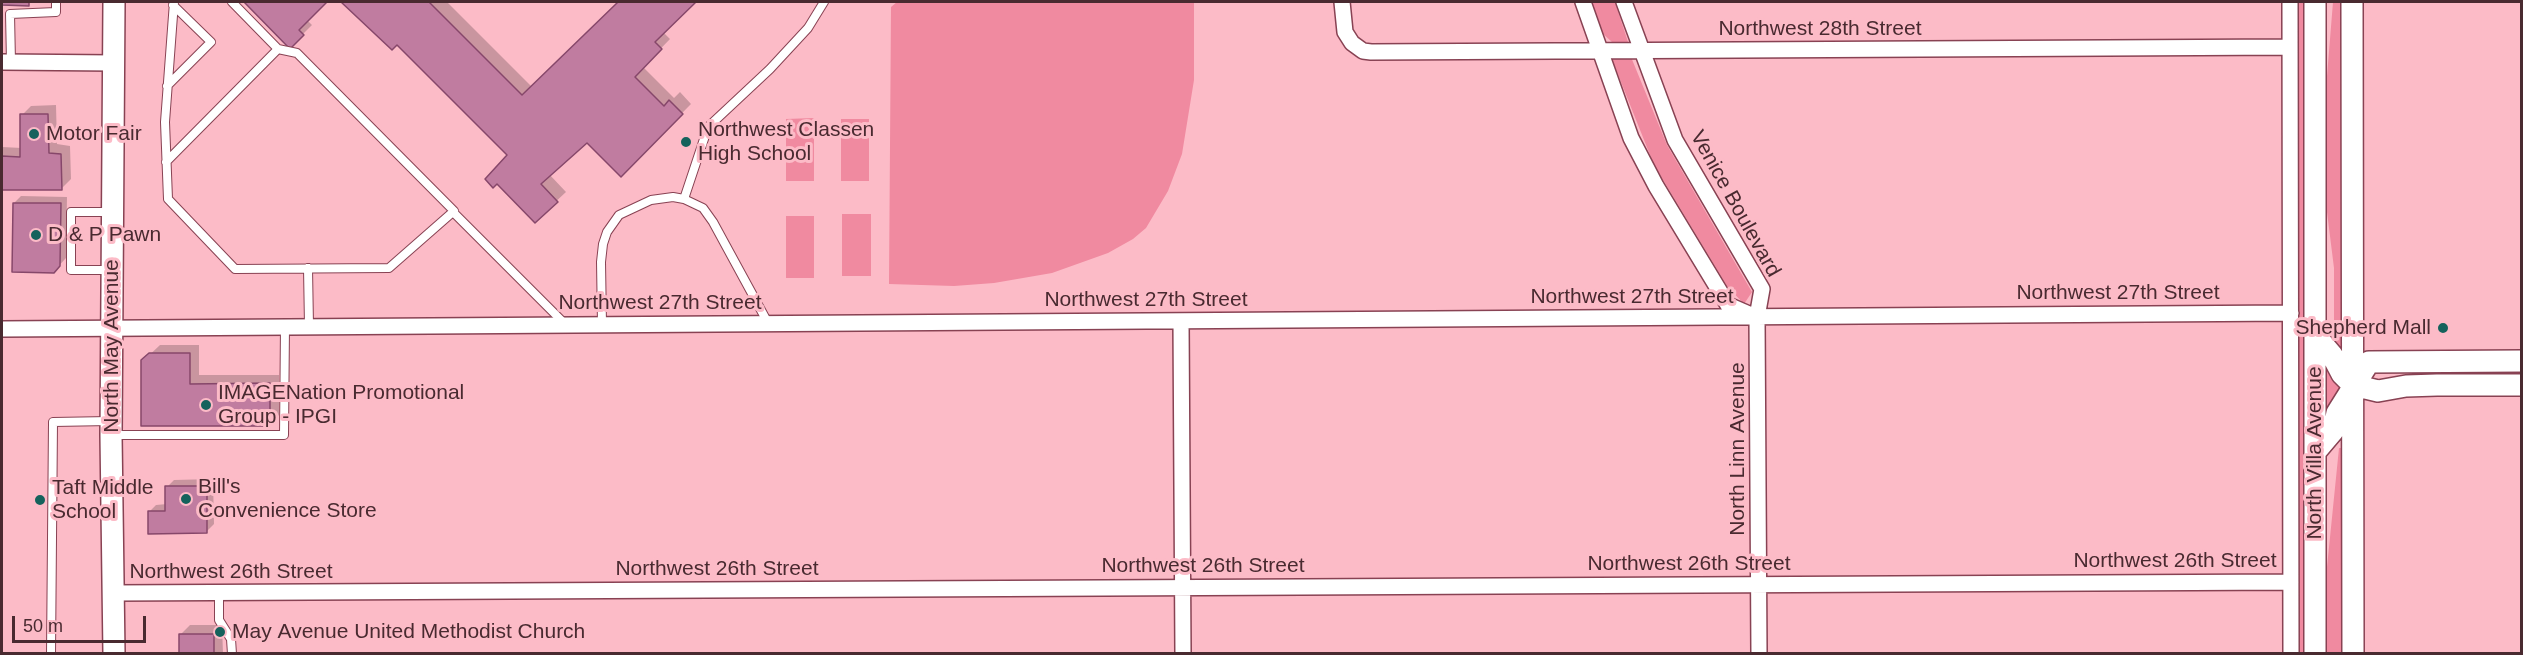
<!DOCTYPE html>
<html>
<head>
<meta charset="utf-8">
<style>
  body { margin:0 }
  #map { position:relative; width:2523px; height:655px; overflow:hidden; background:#fcbbc7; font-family:Helvetica,sans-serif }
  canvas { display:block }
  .frame { position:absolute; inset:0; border:3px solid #492a30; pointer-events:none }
  .scale { position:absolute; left:12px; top:616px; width:134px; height:27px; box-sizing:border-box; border:3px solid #492a30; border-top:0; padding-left:8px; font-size:18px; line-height:21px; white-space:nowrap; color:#492a30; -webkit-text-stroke:4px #fcbbc7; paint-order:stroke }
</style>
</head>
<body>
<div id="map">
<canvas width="2523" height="655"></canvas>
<div class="frame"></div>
<div class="scale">50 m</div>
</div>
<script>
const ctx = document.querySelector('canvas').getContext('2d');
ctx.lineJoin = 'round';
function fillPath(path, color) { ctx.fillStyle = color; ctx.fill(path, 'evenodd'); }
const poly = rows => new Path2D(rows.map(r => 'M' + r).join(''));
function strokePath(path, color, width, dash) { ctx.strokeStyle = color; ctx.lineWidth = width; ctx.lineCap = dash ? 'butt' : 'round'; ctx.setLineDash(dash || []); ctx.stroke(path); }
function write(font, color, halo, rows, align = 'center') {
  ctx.font = font + ' Helvetica,sans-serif'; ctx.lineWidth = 6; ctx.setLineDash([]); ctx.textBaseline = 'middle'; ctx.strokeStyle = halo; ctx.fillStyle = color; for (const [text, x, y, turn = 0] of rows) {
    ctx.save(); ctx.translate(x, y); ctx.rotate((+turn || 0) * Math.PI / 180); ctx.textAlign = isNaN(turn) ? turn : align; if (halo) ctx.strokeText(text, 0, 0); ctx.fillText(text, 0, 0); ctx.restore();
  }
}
fillPath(poly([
  [897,2,1194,2,1194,80,1182,154,1168,191,1146,228,1133,239,1108,253,1052,273,994,283,954,286,889,284,891,7],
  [1591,2,1615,2,1628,42,1612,42,1602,33],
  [2298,2,2304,2,2304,654,2299,653],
  [2333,2,2342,2,2343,348,2338,349,2334,332,2334,268,2325,196,2325,101],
  [1611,57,1631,57,1667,145,1752,292,1744,304,1727,286,1654,165],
  [814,118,814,181,786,181,786,119],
  [841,119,869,119,869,181,841,181],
  [842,214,871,214,871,276,842,276],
  [786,216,814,216,814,278,786,278],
  [2324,369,2327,369,2342,389,2328,412,2324,411],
  [2339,448,2342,448,2343,653,2327,654,2326,577]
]), '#f08aa0');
fillPath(poly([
  [246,2,325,2,307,20,312,25,290,47],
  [343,2,447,2,532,87,620,2,694,2,663,32,670,39,643,67,674,98,680,92,691,104,621,175,587,141,549,174,566,192,535,221,510,155,397,43,392,48],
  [56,105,57,144,70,146,71,179,61,189,2,188,2,147,22,148,22,115,31,106],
  [21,196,67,197,66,258,54,271,14,203],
  [160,345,199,345,199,375,279,375,279,415,270,424,143,361],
  [213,479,214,524,207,531,149,512,156,505,167,504,167,487,174,480],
  [190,625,222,625,223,654,180,654,181,634]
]), '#0003');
const building = poly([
  [2,2,29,2,29,6,2,5,2,2],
  [244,2,327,2,299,30,304,35,290,49,244,2],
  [341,2,429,2,522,95,618,2,696,2,655,42,662,49,635,77,664,106,669,100,683,114,621,177,587,143,541,184,558,202,535,223,497,184,493,188,485,179,507,155,397,45,392,50,341,2],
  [20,114,48,114,49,153,61,154,62,190,2,190,2,156,20,157,20,114],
  [13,203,61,203,60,266,54,273,12,272,13,203],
  [149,353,190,353,190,384,270,383,270,426,141,426,141,360,149,353],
  [165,486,207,486,207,533,148,534,148,511,165,511,165,486],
  [179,634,214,634,214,654,179,654,179,634]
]);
fillPath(building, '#c07ca0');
strokePath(building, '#86476a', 1.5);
const service = poly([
  [174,2,165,122,168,199,235,269,389,268,454,211,297,53,278,49,232,2],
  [11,62,10,14,56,12,56,2],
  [167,86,211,42,173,5],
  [166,162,278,49],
  [684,199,708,127,770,69,808,28,824,2],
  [111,212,71,212,71,270,111,270],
  [453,212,564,323],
  [308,268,309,326],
  [602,324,601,262,603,244,607,232,619,215,651,200,673,197,684,199,703,208,713,222,768,323],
  [113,435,284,435,285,326],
  [219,593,219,620,231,639,232,654],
  [51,654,53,422,110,421]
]);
const minor = poly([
  [1342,2,1345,32,1352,43,1363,51,1371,52,2290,47],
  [1583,2,1631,138,1656,186,1728,305,1751,315],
  [1624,2,1675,140,1762,289,1757,317,1759,654],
  [2290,2,2291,654],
  [2,62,114,63],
  [1181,321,1183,654],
  [2,329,2291,313],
  [114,593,2291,582]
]);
const secondary = poly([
  [2315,2,2315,654],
  [2352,2,2353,654],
  [2315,335,2332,355,2342,374,2353,385,2378,391,2406,386,2437,385,2522,385],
  [2316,451,2333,431,2337,413,2369,362,2522,361],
  [114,654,111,435,114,2]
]);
strokePath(service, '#884253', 10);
strokePath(minor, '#884253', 18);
strokePath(secondary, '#884253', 24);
strokePath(service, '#fff', 8);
strokePath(minor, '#fff', 15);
strokePath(secondary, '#fff', 21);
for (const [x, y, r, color] of [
  [34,134,6,"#15625c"],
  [686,142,6,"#15625c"],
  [36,235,6,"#15625c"],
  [2443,328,6,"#15625c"],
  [206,405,6,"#15625c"],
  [186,499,6,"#15625c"],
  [40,500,6,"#15625c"],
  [220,632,6,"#15625c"]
]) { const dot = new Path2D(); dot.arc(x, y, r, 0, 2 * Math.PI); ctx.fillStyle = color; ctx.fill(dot); strokePath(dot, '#fcbbc7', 2); }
write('21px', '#492a30', '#fcbbc7', [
  ["Northwest 28th Street",1820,29],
  ["Venice Boulevard",1735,204,61],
  ["Northwest 27th Street",2118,293],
  ["Northwest 27th Street",1632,297],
  ["Northwest 27th Street",1146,300],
  ["Northwest 27th Street",660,303],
  ["North May Avenue",112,346,-90],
  ["North Linn Avenue",1738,449,-90],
  ["North Villa Avenue",2315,453,-90],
  ["Northwest 26th Street",2175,561],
  ["Northwest 26th Street",1689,564],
  ["Northwest 26th Street",1203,566],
  ["Northwest 26th Street",717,569],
  ["Northwest 26th Street",231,572]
]);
write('21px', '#492a30', '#fcbbc7', [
  ["Northwest Classen",698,130],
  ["High School",698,154],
  ["Motor Fair",46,134],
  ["D & P Pawn",48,235],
  ["Shepherd Mall",2431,328,"right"],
  ["IMAGENation Promotional",218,393],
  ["Group - IPGI",218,417],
  ["Bill's",198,487],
  ["Convenience Store",198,511],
  ["Taft Middle",52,488],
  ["School",52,512],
  ["May Avenue United Methodist Church",232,632]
], 'left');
</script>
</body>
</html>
